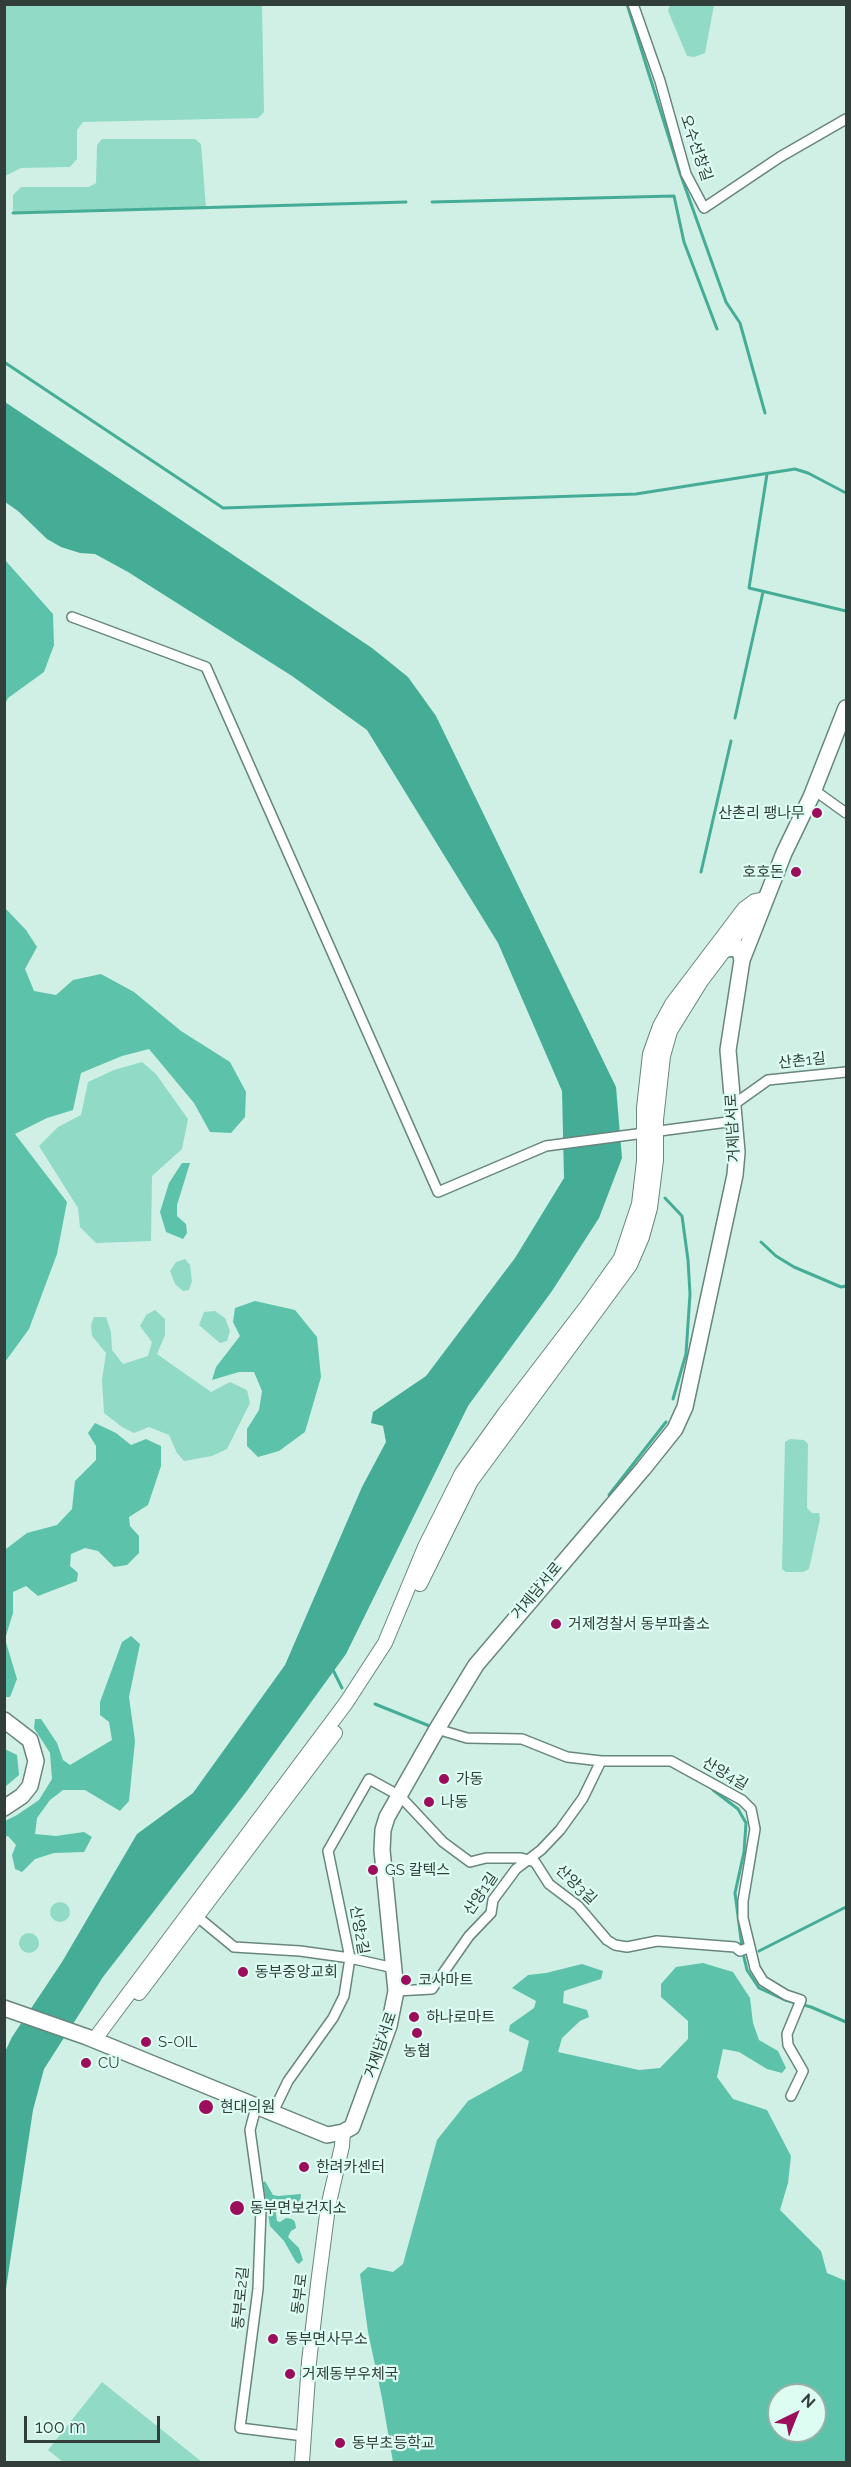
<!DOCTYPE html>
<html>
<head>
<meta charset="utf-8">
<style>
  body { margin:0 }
  #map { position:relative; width:851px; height:2467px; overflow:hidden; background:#d0f0e6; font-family:Raleway,sans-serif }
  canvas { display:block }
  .frame { position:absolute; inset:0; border:6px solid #313e3a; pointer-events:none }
  .north { position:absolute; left:767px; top:2383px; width:60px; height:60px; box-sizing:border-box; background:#ddfdf3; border:2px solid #98b1a9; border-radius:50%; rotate:43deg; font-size:16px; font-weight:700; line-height:24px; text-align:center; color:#313e3a }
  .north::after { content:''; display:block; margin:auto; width:21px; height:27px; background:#9c0e5c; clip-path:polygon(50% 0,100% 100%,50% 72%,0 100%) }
  .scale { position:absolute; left:24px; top:2416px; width:136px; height:27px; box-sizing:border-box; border:3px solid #313e3a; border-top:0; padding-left:8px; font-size:18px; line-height:21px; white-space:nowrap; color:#313e3a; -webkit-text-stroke:4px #ddfdf3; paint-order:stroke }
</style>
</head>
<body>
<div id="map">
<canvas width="851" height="2467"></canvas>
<div class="frame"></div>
<div class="north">N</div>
<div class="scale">100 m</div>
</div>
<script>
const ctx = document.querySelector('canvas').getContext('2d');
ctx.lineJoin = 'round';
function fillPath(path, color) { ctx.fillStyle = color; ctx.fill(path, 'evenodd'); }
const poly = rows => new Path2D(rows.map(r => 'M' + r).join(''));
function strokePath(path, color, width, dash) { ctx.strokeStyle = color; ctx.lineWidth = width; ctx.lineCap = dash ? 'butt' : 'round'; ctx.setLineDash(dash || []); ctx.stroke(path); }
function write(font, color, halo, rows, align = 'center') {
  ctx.font = font + ' Raleway,"Noto Sans KR",sans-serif'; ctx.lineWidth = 4.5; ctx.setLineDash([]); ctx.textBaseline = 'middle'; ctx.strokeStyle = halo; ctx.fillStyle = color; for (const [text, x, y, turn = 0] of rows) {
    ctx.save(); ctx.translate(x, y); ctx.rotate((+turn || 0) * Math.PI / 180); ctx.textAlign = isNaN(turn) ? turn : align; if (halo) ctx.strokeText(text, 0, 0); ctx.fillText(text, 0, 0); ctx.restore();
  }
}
fillPath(poly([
  [4,5,262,5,264,112,258,118,83,122,77,130,77,159,70,167,21,168,5,176],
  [670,5,714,5,705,53,694,57,687,56,668,11],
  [102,139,195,139,201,144,206,208,13,213,13,195,21,187,89,187,96,183,97,145],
  [142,1062,156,1074,188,1119,182,1149,152,1176,151,1241,96,1243,80,1227,78,1208,39,1146,58,1127,81,1115,88,1082,114,1070],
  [185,1259,190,1265,192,1281,189,1290,183,1291,175,1284,170,1271,176,1262],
  [155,1310,165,1319,165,1335,157,1354,211,1392,230,1382,247,1390,250,1403,227,1449,212,1456,184,1461,177,1453,169,1435,149,1427,134,1433,122,1427,104,1413,102,1380,106,1353,92,1336,91,1325,94,1317,106,1317,111,1332,112,1350,123,1364,148,1356,152,1342,140,1326,146,1315],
  [215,1311,225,1318,230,1331,227,1341,220,1343,199,1325,204,1312],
  [790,1439,804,1440,808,1444,807,1508,812,1513,819,1513,820,1519,809,1569,803,1572,786,1572,782,1569,785,1442],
  '50 1912a10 10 0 1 1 20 0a10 10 0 1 1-20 0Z',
  '19 1943a10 10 0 1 1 20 0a10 10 0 1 1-20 0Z',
  [102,2382,202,2462,63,2462,48,2450]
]), '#91dac6');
fillPath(poly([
  [5,560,53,614,54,645,44,672,8,698,5,704],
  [5,908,26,930,37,947,25,969,34,991,56,995,73,980,101,974,134,992,181,1031,230,1062,246,1092,245,1117,231,1133,210,1132,194,1103,149,1049,122,1056,81,1073,73,1110,47,1118,15,1134,67,1202,57,1254,29,1329,5,1362],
  [182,1163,190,1163,177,1205,177,1216,186,1224,187,1233,183,1239,166,1232,160,1212,169,1183],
  [255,1301,295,1310,317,1337,321,1377,305,1432,279,1451,258,1457,247,1446,247,1429,259,1410,262,1391,254,1372,239,1372,212,1380,216,1367,240,1336,233,1322,235,1308],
  [95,1423,116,1433,131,1445,146,1439,161,1446,161,1466,148,1505,129,1517,130,1526,139,1536,139,1553,127,1565,114,1567,98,1551,85,1548,71,1554,70,1566,78,1573,77,1581,38,1596,26,1586,13,1592,13,1613,5,1639,17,1679,10,1697,5,1697,6,1549,27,1533,57,1525,72,1509,75,1481,96,1460,96,1446,88,1433],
  [131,1636,140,1644,129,1697,135,1741,129,1801,120,1811,85,1790,63,1790,50,1800,37,1818,35,1834,56,1836,84,1832,92,1837,84,1852,54,1853,35,1859,22,1872,15,1869,12,1855,16,1845,8,1836,5,1837,5,1821,17,1815,39,1800,52,1779,50,1753,34,1728,35,1719,41,1719,57,1743,63,1760,70,1765,112,1740,109,1722,100,1715,100,1702,122,1642],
  [5,1749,17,1755,19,1775,5,1787],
  [703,1963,733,1972,750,1998,753,2023,759,2040,778,2051,786,2068,782,2073,767,2069,739,2052,723,2049,717,2077,733,2099,767,2110,791,2156,788,2183,780,2210,821,2251,827,2273,846,2281,846,2462,393,2462,382,2398,368,2332,360,2274,368,2267,393,2272,403,2264,437,2140,468,2101,522,2071,529,2041,509,2031,510,2025,534,2008,536,2001,512,1988,528,1975,546,1973,582,1964,603,1971,601,1979,564,1991,563,2003,587,2010,589,2017,580,2021,562,2038,558,2052,639,2070,660,2068,688,2039,688,2021,661,1997,661,1984,676,1967],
  [779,2395,815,2395,815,2431,779,2431],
  [265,2181,273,2195,278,2196,301,2194,300,2205,296,2207,282,2200,274,2201,277,2221,280,2222,286,2218,292,2219,295,2222,296,2228,291,2231,288,2237,299,2248,303,2260,299,2264,296,2262,284,2241,270,2226,263,2183]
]), '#5cc2a9');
fillPath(poly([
  [5,402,372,648,408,677,436,716,616,1087,622,1158,599,1218,552,1291,468,1406,346,1654,246,1792,103,1977,44,2069,33,2110,5,2295,4,2054,12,2037,62,1962,137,1834,193,1793,285,1665,362,1487,386,1442,383,1426,371,1423,373,1412,426,1376,515,1258,564,1178,562,1091,498,943,367,730,292,676,128,572,95,554,80,553,61,547,47,539,18,511,5,502]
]), '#45ad95');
strokePath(poly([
  [627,4,680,173,726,302,740,323,765,413],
  [432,202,674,196,684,242,717,329],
  [13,213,406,202],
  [4,362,223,508,636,494,795,469,808,473,846,493],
  [767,474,749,588,846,611],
  [735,718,763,592],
  [701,872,731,741],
  [665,1198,682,1216,688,1260,690,1294,686,1354,673,1399],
  [761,1242,776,1256,794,1267,841,1287,846,1286],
  [609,1495,666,1422],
  [332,1668,342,1688],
  [375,1704,432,1727],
  [713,1790,738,1809,746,1823,744,1852,735,1893,742,1947],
  [759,1951,846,1907],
  [743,1953,747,1970,759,1988,785,2000,811,2007,846,2022]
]), '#45ad95', 3);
const street = poly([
  [633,4,660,81,686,174,704,208,780,157,846,119],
  [72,617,206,667,438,1192,546,1146,735,1121],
  [814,790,846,813],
  [733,1105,768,1080,846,1072],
  [437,1729,467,1738,522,1739,567,1757,601,1761,671,1761,742,1800,751,1809,755,1829,743,1901,743,1918,755,1968,763,1981,786,1995,801,2000,787,2034,788,2045,803,2071,791,2096],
  [194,1914,234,1947,300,1951,350,1958,394,1968],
  [396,1991,432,1989,469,1936,491,1913,493,1900,516,1869,541,1850,560,1830,583,1798,601,1761],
  [256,2107,250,2130,261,2209,258,2289,240,2428,304,2436],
  [273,2112,288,2081,333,2018,344,1996,350,1958,328,1851,369,1779,400,1796,443,1842,470,1862,486,1858,521,1858,535,1862,549,1884,578,1906,607,1940,615,1945,627,1947,657,1941,735,1947,740,1951,750,1947]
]);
const secondary = poly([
  [420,1584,471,1481,630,1265,642,1237,650,1208,656,1160,656,1120,663,1056,670,1031,701,981,751,915,759,914],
  [139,1993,335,1733],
  [94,2040,346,1703,385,1643,425,1547,462,1473,505,1413,587,1306,621,1258,639,1204,644,1161,644,1108,650,1054,660,1026,672,1004,744,909,755,901,765,899],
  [302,2462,309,2362,318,2284,328,2207,342,2146,343,2132]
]);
const primary = poly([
  [726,949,739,948,742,960],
  [4,1720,30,1740,36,1761,30,1786,22,1796,4,1808],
  [4,2008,87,2037,327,2135,343,2132,352,2127,389,2026,396,1991,382,1850,383,1830,387,1817,437,1729,476,1665,643,1469,675,1429,685,1407,735,1175,737,1152,728,1050,742,960,784,853,811,797,846,708]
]);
strokePath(street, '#68867d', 12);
strokePath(secondary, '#68867d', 16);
strokePath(primary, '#68867d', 18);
strokePath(street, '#fff', 9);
strokePath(secondary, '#fff', 14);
strokePath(primary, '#fff', 15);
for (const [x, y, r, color] of [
  [817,813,6,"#9c0e5c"],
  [796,872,6,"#9c0e5c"],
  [556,1624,6,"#9c0e5c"],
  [444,1779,6,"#9c0e5c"],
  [429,1802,6,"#9c0e5c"],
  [373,1870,6,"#9c0e5c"],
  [243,1972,6,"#9c0e5c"],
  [406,1980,6,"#9c0e5c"],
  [414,2017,6,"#9c0e5c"],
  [417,2033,6,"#9c0e5c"],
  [146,2042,6,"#9c0e5c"],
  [86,2063,6,"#9c0e5c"],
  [206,2107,8,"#9c0e5c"],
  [304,2167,6,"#9c0e5c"],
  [237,2208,8,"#9c0e5c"],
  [273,2339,6,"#9c0e5c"],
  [290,2374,6,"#9c0e5c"],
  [340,2443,6,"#9c0e5c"]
]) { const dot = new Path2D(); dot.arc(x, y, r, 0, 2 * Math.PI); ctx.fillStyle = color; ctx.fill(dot); strokePath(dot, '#ddfdf3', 2); }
write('15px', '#313e3a', '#ddfdf3', [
  ["오수선창길",696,148,71],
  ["산촌1길",802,1061,-6],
  ["거제남서로",733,1128,-93],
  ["거제남서로",537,1591,-50],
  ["산양4길",725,1774,30],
  ["산양3길",576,1885,44],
  ["산양1길",481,1894,-56],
  ["산양2길",359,1930,80],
  ["거제남서로",381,2045,-71],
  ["동부로",300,2294,-83],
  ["동부로2길",241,2298,-85]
]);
write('15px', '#313e3a', '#ddfdf3', [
  ["산촌리 팽나무",805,813,"right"],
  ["호호돈",784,872,"right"],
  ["거제경찰서 동부파출소",568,1624],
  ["가동",456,1779],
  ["나동",441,1802],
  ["GS 칼텍스",385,1870],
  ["동부중앙교회",255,1972],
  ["코사마트",418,1980],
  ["하나로마트",426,2017],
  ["S-OIL",158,2042],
  ["농협",417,2051,"center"],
  ["CU",98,2063],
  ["현대의원",220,2107],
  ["한려카센터",316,2167],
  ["동부면보건지소",250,2208],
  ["동부면사무소",285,2339],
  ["거제동부우체국",302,2374],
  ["동부초등학교",352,2443]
], 'left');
</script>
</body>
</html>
